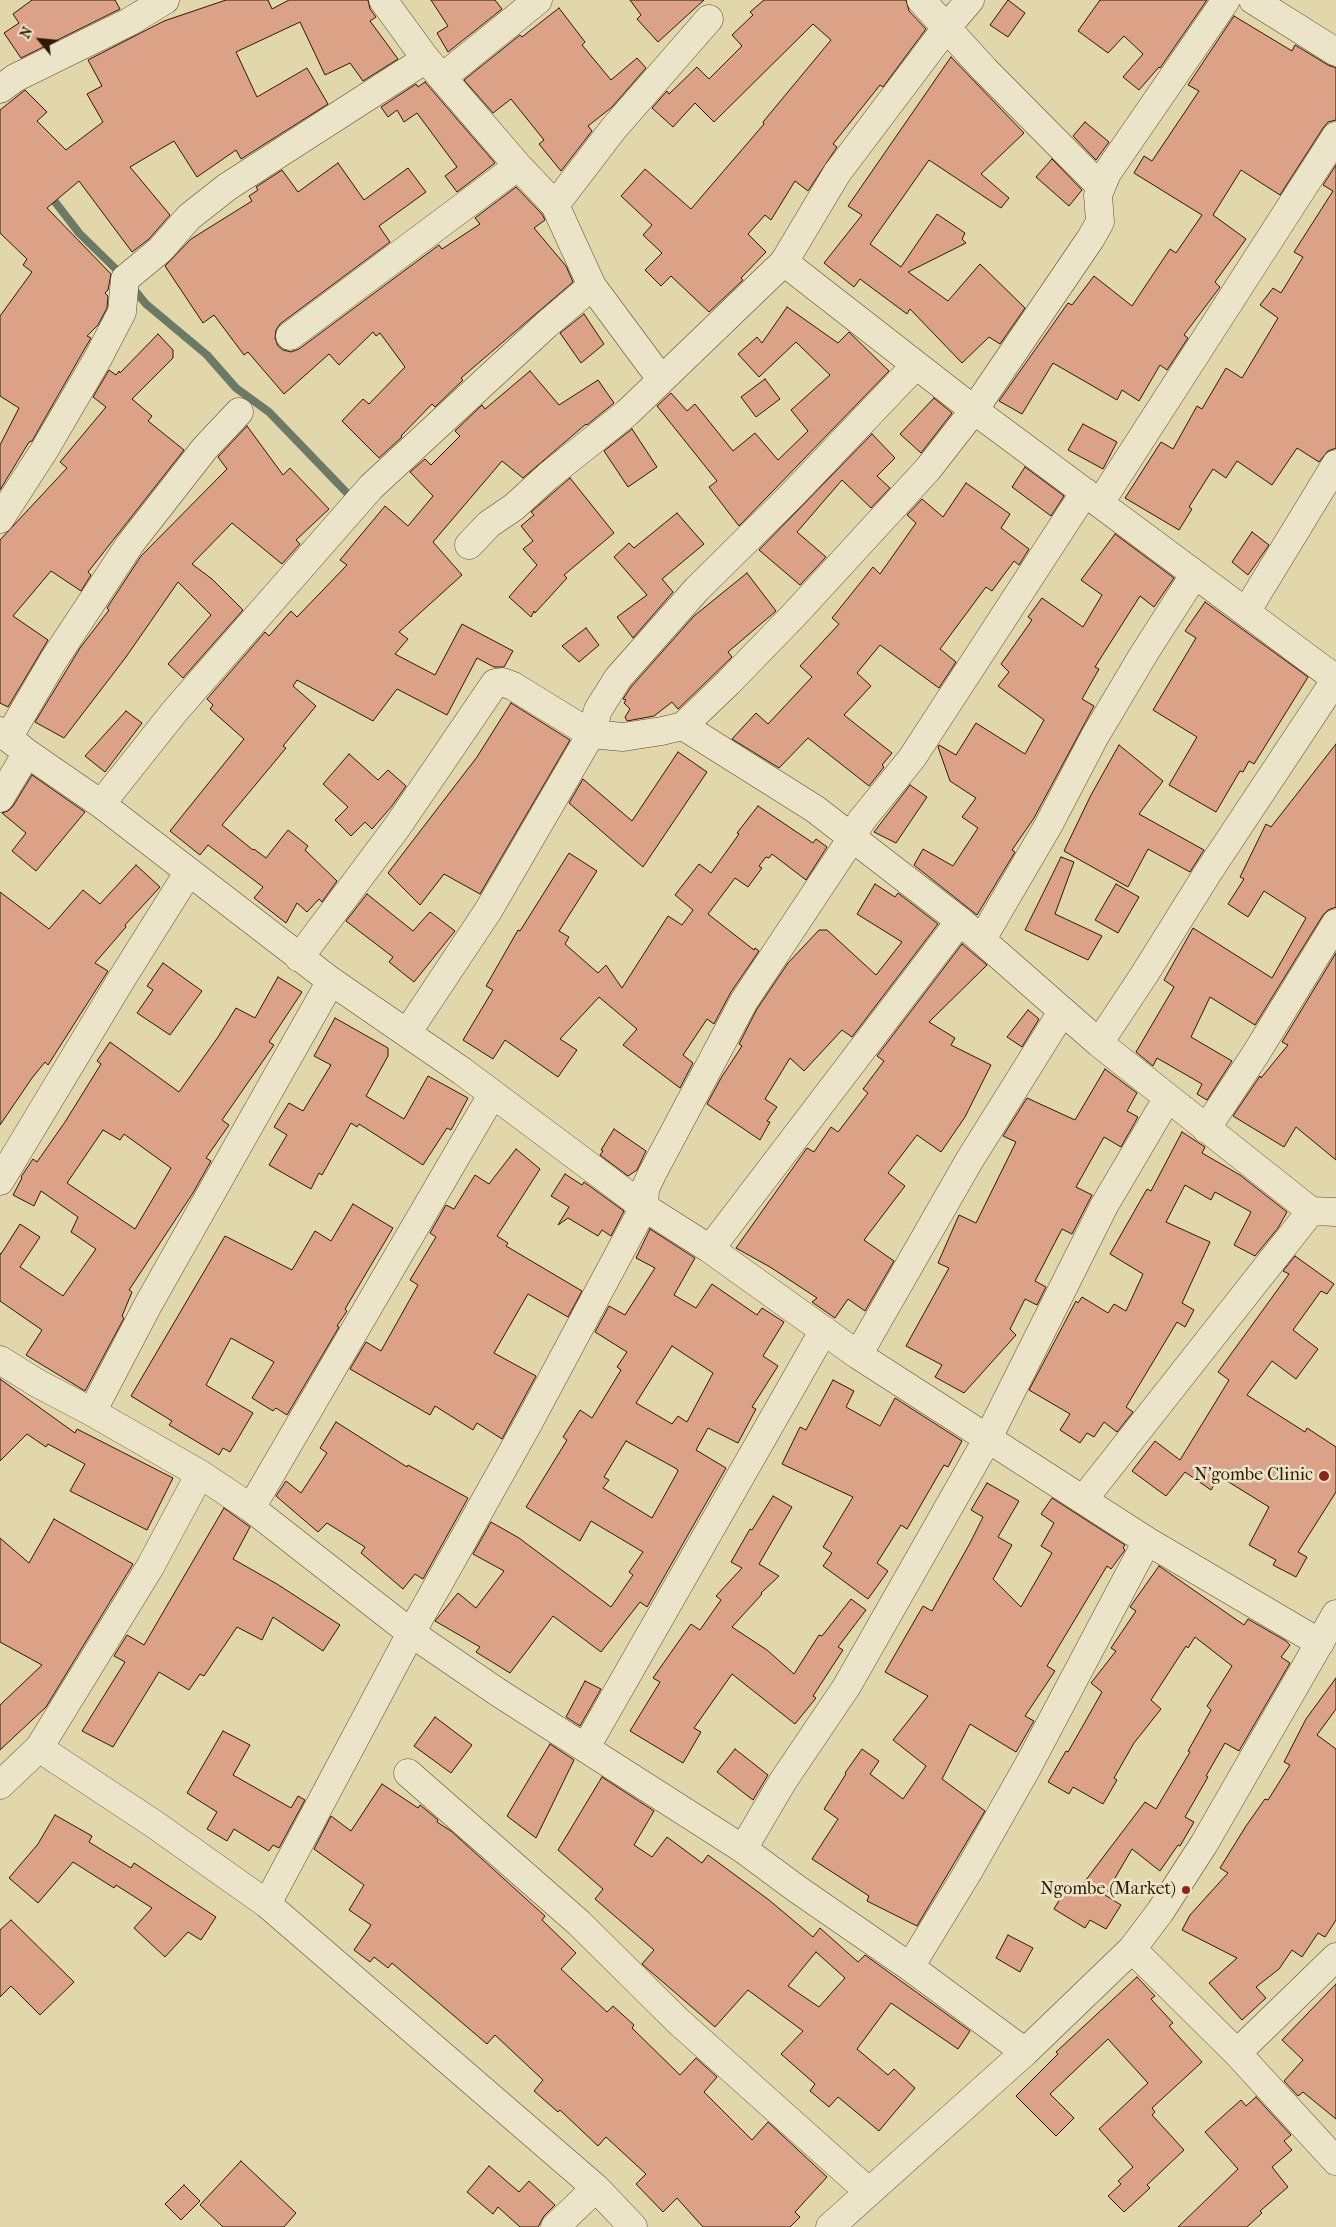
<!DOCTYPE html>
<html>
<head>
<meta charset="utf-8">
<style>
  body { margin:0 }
  #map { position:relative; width:1336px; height:2227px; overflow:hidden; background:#e2d6ab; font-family:"IM FELL French Canon",serif }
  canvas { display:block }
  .north { position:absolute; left:15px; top:15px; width:50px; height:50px; -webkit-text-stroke:4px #ece4c8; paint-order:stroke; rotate:298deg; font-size:14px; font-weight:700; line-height:20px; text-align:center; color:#2f1900 }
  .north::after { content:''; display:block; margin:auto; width:18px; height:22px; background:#2f1900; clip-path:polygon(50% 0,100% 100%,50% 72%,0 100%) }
</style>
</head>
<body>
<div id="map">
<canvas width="1336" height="2227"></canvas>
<div class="north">N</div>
</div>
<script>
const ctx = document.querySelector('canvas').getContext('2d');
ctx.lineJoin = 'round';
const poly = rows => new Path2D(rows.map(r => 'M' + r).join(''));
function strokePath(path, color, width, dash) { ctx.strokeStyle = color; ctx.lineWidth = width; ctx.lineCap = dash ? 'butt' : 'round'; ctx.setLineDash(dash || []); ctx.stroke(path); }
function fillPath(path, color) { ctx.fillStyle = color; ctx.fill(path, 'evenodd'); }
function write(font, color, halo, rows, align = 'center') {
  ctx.font = font + ' "IM FELL French Canon",serif'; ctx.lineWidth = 5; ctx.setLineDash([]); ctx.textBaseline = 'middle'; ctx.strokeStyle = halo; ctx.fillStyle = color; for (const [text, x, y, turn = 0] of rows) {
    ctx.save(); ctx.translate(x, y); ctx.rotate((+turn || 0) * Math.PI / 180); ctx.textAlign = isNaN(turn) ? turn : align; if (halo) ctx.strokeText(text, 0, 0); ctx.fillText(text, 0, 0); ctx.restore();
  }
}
strokePath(poly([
  [49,194,79,233,123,276],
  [132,287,146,304,207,355,236,388,269,412,348,494]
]), '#6c7965', 8);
const building = poly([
  [32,0,115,0,120,9,21,58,4,33,19,23,13,14,32,0],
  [226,0,268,0,272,9,289,0,368,0,370,9,376,17,370,21,398,59,363,81,350,63,325,75,300,22,236,52,257,97,307,68,328,104,241,159,236,150,197,177,174,141,130,167,170,215,149,239,132,252,79,181,47,208,111,274,108,290,105,293,108,296,107,308,98,325,87,336,91,338,84,350,32,441,29,442,0,490,0,445,19,408,0,396,0,316,32,272,23,265,27,259,0,233,0,110,25,90,47,112,37,121,66,150,103,122,87,94,102,86,88,60,164,21,226,0],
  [431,0,495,0,502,9,448,52,437,33,448,26,431,0],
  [630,0,704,0,658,42,637,19,641,15,630,0],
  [764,0,906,0,909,11,926,29,883,87,880,85,833,144,837,147,808,191,795,181,771,220,765,215,748,234,766,252,741,278,743,280,709,312,671,276,661,286,645,270,662,253,643,235,652,225,621,196,645,169,691,209,764,124,763,122,831,40,813,24,714,122,695,103,673,127,652,108,667,91,669,94,697,67,709,79,742,46,732,35,753,15,750,12,764,0],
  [1008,0,1025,13,1008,37,990,25,1008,0],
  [1100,0,1207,0,1160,68,1159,67,1139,90,1123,77,1143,54,1124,36,1108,53,1078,31,1100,0],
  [559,8,585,42,582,45,611,80,637,58,646,68,612,107,588,126,592,131,561,171,539,144,544,140,511,99,493,113,464,80,520,35,522,37,559,8],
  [1234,16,1292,51,1295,45,1328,65,1336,68,1336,120,1328,122,1323,128,1280,195,1241,170,1213,215,1246,239,1215,282,1220,287,1184,335,1188,338,1167,370,1160,365,1139,401,1122,390,1117,400,1053,363,1022,414,999,401,1068,303,1072,305,1094,276,1132,306,1170,249,1176,253,1202,215,1134,173,1144,156,1152,161,1199,91,1188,85,1234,16],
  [951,57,1024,133,981,174,1009,198,1001,208,929,160,870,244,901,267,937,214,965,233,962,239,966,243,908,272,948,301,980,264,1025,308,1000,344,989,337,962,363,910,309,907,314,860,279,854,287,824,263,862,215,848,206,951,57],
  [425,82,495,163,457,192,445,176,457,167,417,113,404,122,397,110,388,117,381,107,416,84,418,87,425,82],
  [1085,122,1109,142,1096,160,1073,136,1085,122],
  [1052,159,1082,190,1069,206,1036,177,1052,159],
  [338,163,364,200,408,168,426,192,379,226,390,242,280,324,276,330,275,338,278,346,283,350,291,352,299,349,439,245,442,249,480,224,475,218,516,187,542,214,545,220,534,228,566,266,573,282,461,378,463,380,435,407,432,404,401,436,402,437,379,458,342,421,363,399,369,404,405,367,380,333,376,336,373,332,339,365,329,354,284,394,248,352,244,355,214,315,203,323,165,266,191,239,252,201,249,196,258,190,256,187,282,170,298,192,338,163],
  [1336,165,1336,448,1328,451,1319,462,1297,448,1272,485,1237,461,1226,478,1213,469,1189,507,1192,509,1179,530,1125,498,1161,442,1173,449,1197,406,1202,409,1226,368,1242,378,1278,318,1260,305,1273,288,1281,293,1303,257,1294,252,1333,191,1323,185,1336,165],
  [787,307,838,343,849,332,889,371,739,526,709,487,717,481,657,406,671,393,687,411,695,404,733,451,755,433,778,460,808,431,791,410,830,375,796,342,759,377,738,354,757,337,762,343,787,307],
  [584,314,604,344,581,363,560,333,584,314],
  [158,334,173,350,173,358,132,399,152,416,148,421,184,450,88,572,91,575,81,591,51,571,13,616,48,640,8,707,0,703,0,540,67,468,60,462,106,407,93,397,109,370,116,375,119,371,120,373,158,334],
  [530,371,559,405,598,380,614,403,587,425,586,424,523,478,502,461,433,542,462,575,399,632,408,639,395,654,435,675,462,624,513,651,504,667,494,667,477,658,447,715,397,689,373,721,297,680,293,686,316,706,283,746,286,748,222,825,253,850,254,849,266,858,288,830,308,846,305,850,337,881,322,902,319,899,307,912,297,903,286,923,254,898,263,887,208,845,200,855,170,831,244,739,210,709,213,705,207,699,265,632,269,636,291,611,297,617,347,565,340,560,385,506,408,526,433,496,410,472,425,459,431,465,460,436,455,431,482,405,485,409,530,371],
  [765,379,780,399,756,417,741,397,765,379],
  [934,398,952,413,921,453,900,434,934,398],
  [1083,424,1117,442,1103,469,1068,450,1083,424],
  [247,426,283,475,290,468,329,509,296,540,300,544,282,564,232,523,192,564,212,579,243,610,183,678,168,664,211,615,178,582,126,657,64,738,35,722,80,648,109,610,107,608,141,556,227,469,218,457,247,426],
  [632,429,657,467,628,487,604,451,632,429],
  [872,434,895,458,877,476,890,488,871,508,842,480,797,532,826,557,800,585,759,550,872,434],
  [1025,467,1064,496,1051,516,1012,487,1025,467],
  [570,478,614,533,564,575,567,578,535,613,534,611,531,617,509,597,537,565,523,549,533,541,521,526,534,515,531,512,570,478],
  [966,483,1010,514,1001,528,1029,549,1019,565,1014,561,992,591,986,587,940,649,956,662,939,688,880,645,857,673,871,686,844,715,892,753,882,765,884,767,869,786,808,738,779,768,732,739,756,713,768,724,812,677,800,666,839,624,832,618,873,567,880,574,916,523,907,515,922,499,943,517,966,483],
  [677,513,704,544,662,579,673,592,633,638,617,617,647,595,614,557,629,543,634,548,677,513],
  [1252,532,1269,545,1248,575,1232,562,1252,532],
  [1115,534,1174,578,1154,607,1140,596,1095,667,1099,669,1082,699,1094,706,1034,818,1012,850,1015,852,977,915,914,865,923,849,953,866,978,828,962,817,976,798,950,781,938,747,939,745,956,755,976,723,1025,754,1044,720,998,686,1009,672,1001,664,1032,620,1028,617,1042,598,1083,627,1102,595,1081,580,1115,534],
  [747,573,776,611,728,652,732,657,678,709,672,702,654,716,627,721,625,717,630,709,624,703,626,700,623,699,631,687,694,616,747,573],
  [1205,602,1308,677,1254,764,1249,761,1243,772,1240,771,1216,812,1169,785,1197,737,1153,710,1196,638,1185,631,1205,602],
  [586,628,599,645,579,662,562,646,586,628],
  [511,703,570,740,480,894,444,874,420,905,388,873,477,757,511,703],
  [126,711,142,723,105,772,85,756,126,711],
  [1336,744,1336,907,1328,910,1323,915,1255,1025,1210,997,1191,1037,1232,1061,1207,1100,1197,1094,1202,1084,1157,1058,1153,1066,1136,1052,1174,987,1164,980,1193,928,1272,978,1306,918,1264,891,1248,917,1228,904,1244,879,1240,877,1266,824,1271,827,1336,744],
  [1119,745,1163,781,1139,814,1204,850,1190,872,1148,849,1128,887,1064,851,1091,795,1119,745],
  [678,752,707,772,643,867,569,803,583,779,632,821,678,752],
  [349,754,378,780,388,770,406,786,392,806,372,829,365,822,351,836,335,820,348,807,323,784,349,754],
  [32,775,85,812,36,871,12,851,26,833,2,813,8,811,13,806,32,775],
  [910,785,927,797,896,843,874,832,910,785],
  [758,806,813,843,816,839,827,847,806,880,772,854,769,858,766,857,759,866,762,868,748,887,735,878,708,914,754,950,755,948,759,951,731,992,714,1024,707,1019,683,1055,693,1063,680,1088,623,1045,637,1029,599,997,560,1039,577,1050,558,1077,505,1040,493,1059,463,1040,493,990,486,986,518,930,520,931,569,853,597,871,559,931,569,937,565,944,598,973,606,965,622,988,668,916,682,925,693,910,675,895,699,864,711,873,739,834,737,833,758,806],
  [1061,857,1074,862,1055,914,1102,936,1088,960,1025,930,1061,857],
  [136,865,160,887,125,925,126,927,95,963,108,971,48,1065,45,1062,32,1078,0,1125,0,892,49,929,83,890,100,904,136,865],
  [875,884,895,897,898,893,938,924,852,1037,842,1030,804,1071,790,1058,765,1099,777,1107,767,1121,770,1122,760,1140,707,1104,721,1078,742,1046,739,1044,757,1009,788,963,819,930,827,930,876,975,902,942,857,914,875,884],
  [1116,884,1139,897,1118,933,1095,920,1116,884],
  [367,894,413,931,430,912,455,931,414,982,389,962,393,957,346,921,367,894],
  [962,944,987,965,929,1022,955,1038,951,1045,991,1065,965,1117,941,1152,917,1135,888,1173,905,1186,864,1240,894,1261,865,1311,848,1299,835,1318,812,1302,817,1298,770,1267,736,1248,807,1148,814,1152,831,1127,838,1132,868,1093,863,1089,884,1061,877,1056,962,944],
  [1336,953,1336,1160,1296,1127,1284,1147,1233,1116,1260,1076,1261,1078,1288,1045,1282,1042,1336,953],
  [163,963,202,991,170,1035,137,1013,153,990,147,986,163,963],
  [278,977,302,992,269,1042,274,1045,222,1120,229,1125,206,1158,211,1161,193,1193,129,1290,132,1292,122,1316,124,1318,85,1391,26,1355,42,1330,0,1301,0,1253,1,1254,20,1224,40,1237,20,1267,63,1296,96,1249,71,1232,78,1217,41,1191,34,1206,13,1195,22,1178,21,1177,33,1159,37,1162,65,1122,101,1064,97,1061,110,1042,179,1092,218,1037,236,1008,255,1018,278,977],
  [103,1130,120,1140,124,1134,171,1168,135,1229,67,1183,103,1130],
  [1028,1010,1039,1019,1022,1047,1007,1037,1028,1010],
  [335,1018,388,1048,388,1056,366,1096,404,1119,428,1076,468,1098,451,1130,447,1128,423,1165,359,1124,357,1127,351,1123,322,1175,319,1173,311,1189,269,1165,287,1135,274,1127,289,1103,303,1111,331,1065,314,1056,335,1018],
  [1105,1069,1137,1093,1127,1111,1138,1117,1121,1147,1104,1137,1076,1187,1092,1195,1072,1234,1062,1229,1035,1281,1046,1287,1037,1305,1025,1299,1010,1329,1016,1335,964,1393,935,1377,942,1365,906,1346,949,1268,938,1263,959,1215,976,1223,1016,1142,1003,1136,1027,1098,1075,1120,1105,1069],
  [614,1129,646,1151,637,1170,628,1176,600,1155,603,1151,601,1150,614,1129],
  [1182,1132,1205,1147,1202,1153,1240,1175,1287,1212,1278,1228,1255,1256,1234,1245,1251,1212,1215,1192,1211,1200,1185,1185,1166,1222,1210,1242,1182,1303,1194,1310,1185,1327,1177,1322,1126,1407,1133,1412,1117,1432,1104,1422,1094,1437,1087,1433,1080,1443,1060,1430,1070,1414,1029,1390,1076,1301,1078,1303,1082,1297,1108,1313,1114,1304,1126,1311,1143,1274,1110,1254,1147,1189,1151,1191,1182,1132],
  [516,1149,540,1169,497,1236,508,1243,506,1246,582,1291,568,1317,528,1294,494,1353,536,1376,502,1439,477,1423,473,1430,435,1406,430,1415,350,1369,366,1342,381,1351,418,1285,410,1280,436,1237,430,1233,446,1205,454,1209,475,1175,489,1184,516,1149],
  [565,1174,582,1185,584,1182,624,1211,611,1236,602,1230,598,1236,568,1218,558,1225,569,1207,551,1196,565,1174],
  [353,1204,393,1228,345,1309,347,1311,337,1326,339,1327,287,1415,276,1408,273,1411,252,1398,274,1362,231,1338,206,1385,253,1413,230,1452,223,1448,219,1455,169,1425,172,1421,131,1396,225,1236,292,1270,315,1231,331,1241,353,1204],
  [650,1229,695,1258,674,1295,696,1308,712,1284,757,1315,762,1308,784,1322,763,1356,778,1366,752,1407,756,1409,738,1443,708,1428,696,1450,726,1468,647,1607,640,1602,601,1652,553,1616,510,1673,476,1652,480,1647,435,1621,458,1593,476,1608,504,1571,473,1554,491,1522,519,1538,611,1607,633,1575,629,1572,643,1552,591,1521,580,1541,526,1507,567,1440,563,1437,580,1410,592,1418,621,1370,617,1367,627,1352,595,1332,609,1306,625,1315,655,1268,636,1258,650,1229],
  [672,1346,713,1373,687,1422,678,1416,672,1424,636,1403,672,1346],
  [626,1441,677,1469,678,1471,652,1518,603,1488,609,1480,604,1477,626,1441],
  [1295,1256,1334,1284,1327,1294,1321,1291,1293,1330,1318,1349,1296,1379,1272,1361,1247,1395,1305,1432,1307,1428,1336,1447,1336,1492,1298,1552,1307,1557,1296,1577,1273,1565,1276,1560,1249,1545,1269,1507,1219,1476,1211,1490,1185,1472,1166,1496,1132,1471,1155,1441,1180,1460,1229,1380,1218,1372,1289,1274,1283,1271,1295,1256],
  [0,1379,75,1433,77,1429,173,1478,147,1530,70,1491,85,1464,48,1444,46,1447,27,1434,0,1461,0,1379],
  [833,1380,854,1391,846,1407,880,1426,895,1398,962,1441,948,1467,944,1465,907,1529,901,1525,877,1563,888,1571,868,1599,823,1566,832,1553,823,1547,853,1497,782,1464,800,1427,806,1430,833,1380],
  [336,1422,407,1467,408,1465,468,1498,423,1579,415,1574,403,1589,361,1553,365,1547,327,1523,318,1532,276,1496,286,1481,301,1493,327,1453,320,1448,336,1422],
  [987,1483,1019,1501,998,1537,1012,1545,993,1579,1021,1607,1052,1553,1041,1546,1054,1523,1041,1514,1052,1498,1125,1545,1123,1548,1125,1550,1111,1569,1107,1566,1047,1666,1055,1671,1025,1716,1034,1721,1016,1752,970,1724,942,1779,985,1811,917,1926,867,1901,869,1896,812,1859,838,1819,824,1809,846,1774,845,1773,862,1749,879,1761,870,1774,903,1799,926,1766,893,1740,928,1696,885,1672,923,1606,932,1611,970,1543,983,1517,971,1510,987,1483],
  [773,1496,792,1507,759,1564,779,1576,761,1593,762,1594,732,1627,767,1650,794,1674,819,1635,822,1636,851,1599,866,1610,838,1647,843,1650,813,1696,816,1698,795,1724,732,1674,694,1728,701,1732,683,1763,630,1731,660,1682,653,1678,691,1624,700,1630,721,1600,716,1596,742,1568,731,1562,750,1529,752,1530,773,1496],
  [224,1508,250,1527,233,1559,277,1584,340,1625,323,1651,273,1617,262,1640,237,1627,204,1676,200,1674,189,1690,159,1672,113,1747,82,1731,125,1662,114,1656,127,1635,144,1645,224,1508],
  [54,1519,133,1564,46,1707,0,1750,0,1705,42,1665,0,1642,0,1538,29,1563,54,1519],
  [1159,1566,1244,1625,1248,1619,1286,1641,1290,1645,1281,1657,1290,1663,1239,1751,1225,1743,1206,1776,1208,1777,1185,1817,1194,1822,1180,1846,1178,1845,1160,1871,1132,1849,1105,1895,1121,1905,1106,1929,1090,1920,1085,1928,1054,1909,1067,1887,1076,1893,1145,1802,1156,1809,1190,1752,1188,1751,1211,1710,1207,1706,1232,1666,1195,1637,1188,1648,1186,1646,1151,1700,1161,1709,1134,1743,1114,1778,1117,1780,1103,1804,1073,1787,1069,1794,1048,1782,1066,1751,1068,1752,1102,1692,1091,1683,1116,1651,1111,1648,1136,1611,1130,1607,1159,1566],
  [1336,1678,1336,1709,1317,1735,1336,1749,1336,1920,1325,1937,1318,1933,1302,1957,1292,1950,1279,1969,1256,1987,1266,1998,1242,2020,1209,1983,1237,1958,1182,1930,1190,1915,1228,1873,1220,1868,1246,1826,1265,1799,1268,1800,1290,1765,1284,1762,1306,1719,1336,1678],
  [585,1681,601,1689,580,1726,566,1717,585,1681],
  [435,1717,472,1745,451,1773,414,1746,435,1717],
  [223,1731,250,1745,233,1775,291,1808,298,1796,305,1800,279,1848,273,1845,269,1851,234,1829,227,1841,207,1829,217,1812,187,1793,223,1731],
  [550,1744,574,1760,536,1838,507,1816,550,1744],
  [735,1749,768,1775,753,1800,717,1772,735,1749],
  [602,1777,654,1811,634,1845,652,1857,667,1837,702,1863,708,1855,769,1900,813,1937,820,1928,858,1962,865,1955,970,2031,958,2049,891,2003,857,2049,888,2075,894,2069,915,2088,879,2131,838,2097,829,2107,810,2091,815,2084,781,2054,803,2031,748,1990,715,2027,642,1964,654,1950,595,1899,603,1889,558,1850,602,1777],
  [816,1952,845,1978,819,2007,788,1986,816,1952],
  [382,1784,418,1808,420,1805,438,1820,437,1822,451,1831,545,1916,542,1920,576,1953,561,1969,607,2012,613,2006,634,2025,632,2028,680,2075,696,2058,717,2077,704,2092,752,2140,768,2122,827,2177,795,2212,800,2217,790,2227,703,2227,677,2198,663,2212,636,2184,646,2174,606,2137,598,2146,560,2110,558,2112,534,2091,543,2080,495,2035,487,2044,392,1963,388,1968,374,1957,370,1962,354,1950,371,1925,349,1910,364,1885,314,1849,331,1816,351,1831,382,1784],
  [55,1815,92,1836,89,1842,131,1868,134,1863,216,1917,201,1940,188,1932,165,1957,134,1928,152,1908,116,1885,114,1888,73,1862,38,1903,9,1878,38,1844,55,1815],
  [11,1920,74,1982,40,2015,11,1986,0,1997,0,1930,11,1920],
  [1008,1935,1033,1948,1020,1972,996,1958,1008,1935],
  [1137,1977,1155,1996,1151,1999,1173,2023,1169,2026,1202,2062,1152,2108,1155,2112,1152,2115,1184,2150,1147,2185,1150,2188,1124,2212,1108,2196,1121,2184,1118,2181,1133,2167,1099,2129,1148,2083,1108,2039,1050,2094,1074,2118,1056,2136,1016,2096,1058,2054,1056,2052,1137,1977],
  [1336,1984,1336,2119,1303,2092,1298,2096,1284,2081,1303,2060,1282,2040,1336,1984],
  [1256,2097,1291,2135,1284,2141,1292,2150,1272,2167,1288,2187,1260,2211,1262,2213,1247,2227,1178,2227,1238,2169,1205,2132,1241,2100,1246,2106,1256,2097],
  [241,2161,296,2213,284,2227,223,2227,200,2205,241,2161],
  [489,2166,519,2192,529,2181,555,2205,544,2216,538,2227,520,2227,498,2207,493,2214,467,2192,489,2166],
  [184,2185,200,2201,181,2220,165,2204,184,2185]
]);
fillPath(building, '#dba288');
strokePath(building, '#2f1900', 1);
const minor = poly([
  [383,0,426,59,518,166,555,205,592,286,661,379],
  [921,0,985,70,1100,186],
  [1253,0,1336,52],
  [443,77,538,0],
  [0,89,15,78,129,22,165,0],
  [555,205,614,128,709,19],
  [784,262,974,410,1336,679],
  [290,336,518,166],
  [1100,503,1336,136],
  [0,519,45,449,98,358,122,312,125,279,160,250,189,217,227,187,426,59],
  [469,545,489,524,514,507,548,476,627,413,784,262,837,173,947,27,970,0],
  [1246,612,1336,464],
  [683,726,815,809,960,921],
  [0,731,27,753,101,804,331,981,462,1071,644,1207,710,1249,858,1355,1147,1541,1320,1643],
  [8,738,53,661,130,544,205,448,239,412],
  [0,798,27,753],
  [101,804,175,711,371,487,546,325,592,286],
  [982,939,1048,826,1095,736,1145,652,1195,574],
  [299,958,397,827,495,683,502,682,513,686,591,734,623,737,662,731,683,726,729,682,794,615,928,469,974,410,1091,238,1100,222,1098,195,1107,173,1226,0],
  [407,1033,488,911,591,734,598,710,618,678,697,589,791,496,916,365],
  [1099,1043,1144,975,1207,874,1336,679],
  [1206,1129,1255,1055,1336,923],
  [0,1181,121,980,188,873],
  [710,1249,960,921,1099,1043,1311,1211,1336,1212],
  [858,1355,969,1161,1062,1012],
  [0,1360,37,1383,92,1412,200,1474,251,1508,411,1633,499,1693,743,1849,797,1889,910,1967,1025,2052],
  [92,1412,149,1303,331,981],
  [1083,1500,1311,1211],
  [251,1508,492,1095],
  [586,1747,824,1330],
  [39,1748,154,1824,267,1904,596,2188,633,2227],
  [408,1773,579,1923,678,2021,869,2192],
  [0,1785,39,1748,150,1567,200,1474],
  [743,1849,783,1781,847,1686,988,1438,1104,1206,1167,1099],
  [267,1904,411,1633,528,1424,644,1207,645,1189,652,1174,744,1001,852,838,861,821,912,758,1085,492],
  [1132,1949,1237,2053,1336,2161],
  [910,1967,968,1872,1028,1766,1147,1541],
  [1237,2053,1336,1957],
  [555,2227,596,2188],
  [830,2227,1025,2052,1132,1949,1160,1912,1204,1844,1336,1614]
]);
strokePath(minor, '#5c482b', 29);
strokePath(minor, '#ece4c8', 28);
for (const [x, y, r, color] of [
  [1324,1476,6,"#8f2418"],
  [1186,1890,5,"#8f2418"]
]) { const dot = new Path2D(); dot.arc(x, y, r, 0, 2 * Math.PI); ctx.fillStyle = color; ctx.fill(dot); strokePath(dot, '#ece4c8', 2); }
write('18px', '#2f1900', '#ece4c8', [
  ["N'gombe Clinic",1313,1476],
  ["Ngombe (Market)",1176,1890]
], 'right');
</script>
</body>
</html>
